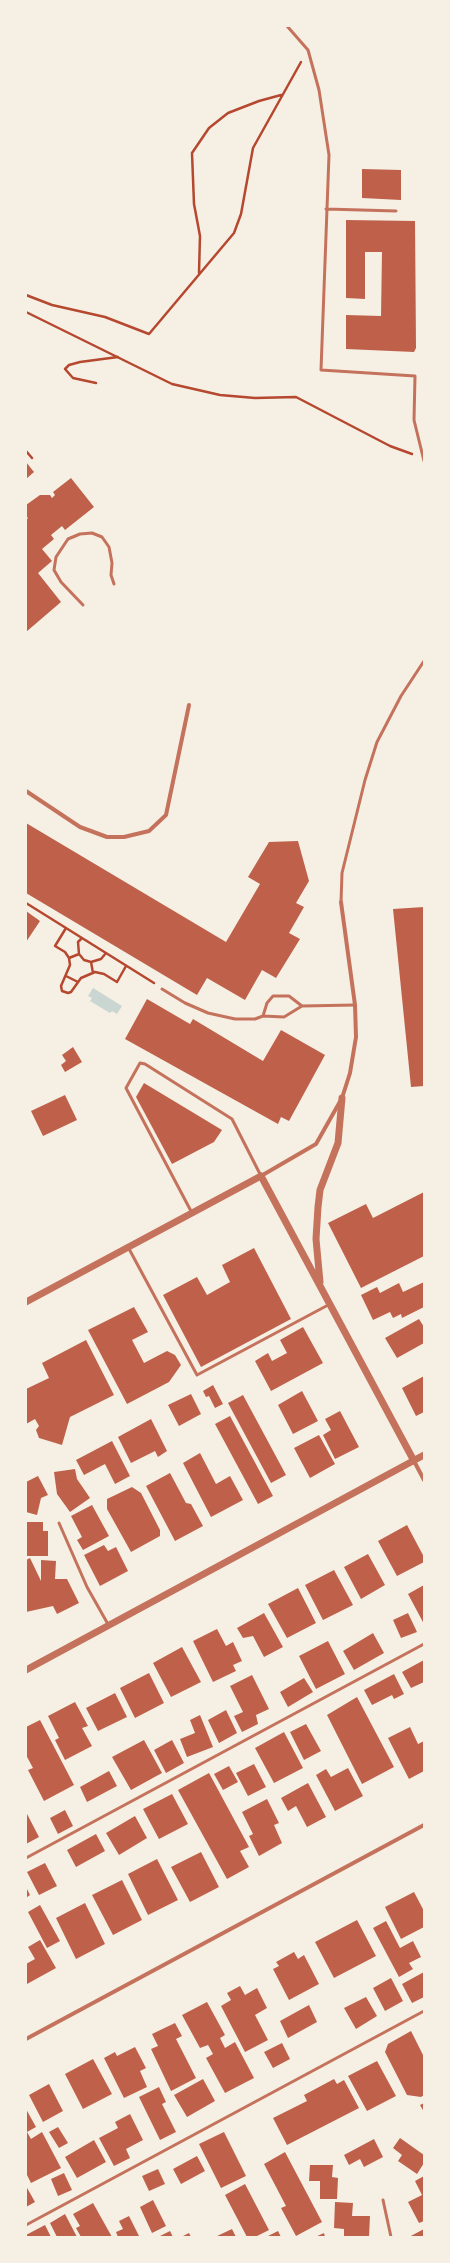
<!DOCTYPE html>
<html>
<head>
<meta charset="utf-8">
<style>
  body { margin:0 }
  #map { position:relative; width:450px; height:2263px; overflow:hidden; background:#f6efe4; font-family:Overpass,sans-serif }
  canvas { display:block }
  .frame { position:absolute; inset:0; border:27px solid #f6efe4; pointer-events:none }
</style>
</head>
<body>
<div id="map">
<canvas width="450" height="2263"></canvas>
<div class="frame"></div>
</div>
<script>
const ctx = document.querySelector('canvas').getContext('2d');
ctx.lineJoin = 'round';
function fillPath(path, color) { ctx.fillStyle = color; ctx.fill(path, 'evenodd'); }
const poly = rows => new Path2D(rows.map(r => 'M' + r).join(''));
function strokePath(path, color, width, dash) { ctx.strokeStyle = color; ctx.lineWidth = width; ctx.lineCap = dash ? 'butt' : 'round'; ctx.setLineDash(dash || []); ctx.stroke(path); }
fillPath(poly([
  [93,988,122,1006,117,1014,112,1011,110,1013,90,1001,92,998,88,996]
]), '#c9d6d2');
fillPath(poly([
  [362,169,401,170,401,200,362,198],
  [346,220,415,221,416,348,414,352,346,349,346,315,381,316,382,252,365,252,365,299,346,298],
  [26,462,34,472,26,479],
  [71,478,94,507,65,530,62,526,51,535,54,539,42,549,52,561,38,573,61,602,26,632,26,520,28,518,26,516,26,505,40,495,50,495,52,498,55,495,53,492],
  [26,823,226,942,260,884,248,877,269,842,298,841,309,881,296,903,304,907,289,933,300,939,276,978,262,970,245,1000,207,978,197,995,26,893],
  [424,907,424,1086,411,1087,393,909],
  [26,911,40,921,26,942],
  [147,999,190,1024,193,1019,263,1061,281,1030,325,1055,289,1121,281,1117,278,1124,125,1039],
  [73,1047,82,1062,65,1072,61,1065,66,1061,62,1055],
  [144,1083,222,1130,214,1142,172,1164,136,1097],
  [65,1095,77,1120,43,1136,31,1111],
  [424,1192,424,1256,361,1288,328,1223,366,1204,373,1218],
  [254,1248,291,1319,201,1367,163,1295,197,1277,207,1295,230,1282,222,1265],
  [424,1282,424,1307,402,1318,401,1314,393,1318,390,1312,373,1320,361,1295,377,1287,380,1293,399,1283,403,1292],
  [134,1307,148,1332,132,1340,144,1363,167,1351,175,1355,181,1365,169,1382,127,1404,88,1330],
  [419,1319,424,1327,424,1343,397,1358,385,1338],
  [303,1327,323,1363,271,1391,255,1361,268,1353,272,1361,287,1353,280,1340],
  [86,1340,114,1395,70,1417,62,1445,39,1438,36,1430,39,1426,35,1419,26,1424,26,1389,49,1378,42,1363],
  [424,1376,424,1412,416,1416,402,1388],
  [213,1385,223,1404,215,1408,209,1396,206,1397,203,1391],
  [302,1391,318,1421,293,1434,278,1405],
  [191,1394,201,1414,179,1426,168,1405],
  [243,1395,286,1475,271,1483,228,1403],
  [340,1411,359,1447,335,1459,323,1435,331,1430,325,1419],
  [230,1416,273,1496,258,1504,215,1424],
  [151,1419,167,1451,158,1457,155,1451,131,1463,118,1437],
  [319,1435,335,1464,310,1478,294,1448],
  [112,1441,130,1476,115,1484,105,1464,84,1475,76,1460],
  [200,1453,216,1484,230,1476,243,1500,211,1517,183,1463],
  [75,1469,77,1479,90,1498,70,1512,57,1494,54,1472],
  [170,1473,186,1503,191,1504,203,1526,175,1541,146,1486],
  [38,1476,48,1495,41,1498,37,1515,26,1512,26,1482],
  [132,1487,141,1493,160,1530,160,1536,131,1552,107,1509,107,1499],
  [92,1505,109,1536,83,1550,77,1540,82,1537,71,1516],
  [26,1522,43,1522,43,1531,48,1531,48,1556,26,1556],
  [407,1525,424,1557,424,1562,397,1576,378,1541],
  [104,1545,108,1551,116,1547,128,1571,100,1586,84,1555],
  [368,1554,385,1585,361,1599,344,1567],
  [30,1558,41,1581,41,1560,56,1561,55,1579,67,1579,79,1603,57,1614,53,1606,26,1612,26,1560],
  [334,1570,353,1605,323,1620,305,1585],
  [424,1585,424,1624,408,1594],
  [298,1588,316,1623,287,1638,268,1604],
  [264,1613,283,1647,264,1657,253,1636,243,1638,237,1628],
  [408,1613,417,1632,401,1638,393,1620],
  [217,1629,226,1646,233,1642,242,1661,233,1665,236,1671,213,1682,193,1641],
  [373,1633,384,1653,354,1670,343,1651],
  [328,1641,345,1674,316,1689,299,1656],
  [182,1647,201,1682,171,1697,153,1663],
  [424,1660,424,1682,411,1688,402,1672],
  [149,1673,164,1703,135,1718,120,1688],
  [394,1674,404,1694,394,1699,392,1695,372,1705,364,1690],
  [252,1675,269,1709,256,1715,258,1724,242,1732,234,1716,243,1712,230,1686],
  [304,1678,313,1692,288,1707,280,1692],
  [115,1693,127,1717,98,1731,86,1708],
  [357,1697,394,1767,362,1784,327,1715],
  [75,1702,88,1726,82,1728,92,1746,65,1760,55,1740,59,1738,48,1716],
  [226,1710,237,1733,219,1743,208,1720],
  [200,1715,213,1747,187,1757,180,1739,195,1733,190,1720],
  [40,1720,74,1785,44,1801,28,1770,33,1768,26,1755,26,1727],
  [306,1724,321,1751,304,1760,290,1732],
  [410,1727,418,1744,424,1741,424,1771,409,1779,388,1738],
  [284,1732,303,1768,274,1783,255,1748],
  [144,1740,162,1773,131,1790,112,1757],
  [172,1740,184,1763,166,1773,154,1750],
  [254,1764,266,1787,248,1796,236,1773],
  [229,1766,238,1782,223,1790,214,1774],
  [348,1768,363,1796,335,1811,316,1775,326,1769,331,1777],
  [109,1771,117,1786,87,1802,80,1787],
  [209,1773,249,1847,240,1851,249,1867,227,1879,178,1790],
  [308,1783,326,1817,307,1827,296,1806,288,1811,281,1798],
  [172,1794,188,1824,159,1839,143,1809],
  [267,1799,279,1823,274,1825,282,1843,259,1856,249,1836,253,1834,242,1812],
  [65,1810,73,1826,58,1834,50,1818],
  [26,1812,39,1837,26,1844],
  [135,1816,147,1838,119,1855,106,1833],
  [96,1834,105,1851,76,1867,67,1850],
  [201,1852,219,1887,190,1902,171,1867],
  [157,1859,178,1900,148,1915,128,1874],
  [45,1863,57,1886,39,1895,27,1872],
  [122,1880,142,1920,113,1935,92,1895],
  [26,1887,30,1895,26,1898],
  [414,1892,424,1911,424,1927,401,1939,385,1907],
  [85,1903,105,1944,76,1959,56,1918],
  [40,1905,60,1941,47,1948,28,1912],
  [357,1920,376,1956,334,1978,315,1942],
  [386,1921,400,1948,413,1941,421,1957,409,1963,413,1969,399,1977,373,1928],
  [40,1940,56,1968,27,1984,26,1964,35,1959,28,1947],
  [294,1952,298,1959,304,1955,319,1984,289,2000,273,1969,279,1966,276,1962],
  [424,1972,424,1997,412,2003,402,1984],
  [391,1978,403,2001,385,2011,373,1988],
  [240,1986,245,1995,257,1988,267,2008,255,2015,268,2040,245,2052,221,2006,231,2000,227,1993],
  [366,1997,377,2016,356,2029,344,2008],
  [207,2002,225,2035,220,2038,225,2048,235,2042,254,2078,225,2093,206,2058,213,2054,208,2045,200,2048,182,2015],
  [309,2005,317,2022,288,2038,280,2021],
  [175,2023,182,2036,176,2039,196,2078,171,2091,151,2049,158,2046,152,2034],
  [411,2031,424,2057,424,2095,421,2097,407,2095,385,2052,388,2044],
  [282,2043,290,2059,273,2068,264,2052],
  [135,2047,146,2068,140,2071,147,2087,124,2098,104,2058,115,2052,117,2056],
  [93,2059,112,2094,83,2109,65,2074],
  [377,2061,396,2096,367,2111,348,2076],
  [203,2079,215,2101,187,2117,174,2095],
  [334,2079,337,2084,344,2080,359,2108,287,2145,273,2118,307,2101,304,2095],
  [49,2084,63,2111,43,2122,29,2095],
  [159,2087,166,2102,162,2104,176,2132,160,2140,139,2097],
  [424,2103,424,2112,420,2105],
  [26,2109,36,2127,27,2132,31,2139,42,2132,61,2168,31,2183,26,2173],
  [130,2114,143,2140,126,2149,130,2158,114,2166,99,2138,118,2128,115,2122],
  [58,2127,68,2143,59,2148,49,2132],
  [224,2132,246,2176,221,2188,199,2144],
  [400,2138,424,2155,424,2163,417,2174,398,2161,402,2155,393,2148],
  [374,2139,383,2157,364,2167,360,2159,349,2165,344,2155],
  [94,2140,106,2162,77,2178,65,2157],
  [285,2152,322,2222,296,2236,281,2208,286,2206,264,2164],
  [197,2156,205,2171,181,2184,173,2169],
  [310,2165,333,2165,332,2177,338,2178,337,2199,320,2199,320,2181,309,2181],
  [158,2169,165,2184,149,2191,142,2176],
  [64,2173,72,2190,58,2196,51,2179],
  [424,2176,424,2221,419,2223,408,2202,422,2195,415,2181],
  [245,2184,269,2230,255,2237,247,2237,225,2195],
  [26,2186,35,2202,26,2207],
  [153,2200,166,2226,152,2233,140,2207],
  [335,2202,353,2203,352,2216,370,2216,369,2237,344,2236,344,2229,334,2228],
  [93,2203,112,2237,81,2237,76,2228,80,2226,73,2214],
  [65,2214,77,2237,57,2237,50,2223],
  [129,2216,139,2236,118,2237,116,2232,123,2229,119,2221],
  [45,2225,51,2237,26,2237,26,2235],
  [232,2229,236,2237,215,2237],
  [424,2229,424,2237,409,2237],
  [170,2231,173,2237,158,2237],
  [278,2231,281,2237,266,2237],
  [189,2233,191,2237,181,2237],
  [324,2233,325,2237,315,2237]
]), '#bf614a');
strokePath(poly([
  [199,273,200,236,194,204,192,153,209,128,228,113,259,101,281,95],
  [26,295,52,305,105,317,149,334,234,233,241,214,253,148,301,62],
  [26,312,172,384,220,395,255,398,296,397,390,446,412,454],
  [96,383,73,378,65,369,69,365,80,362,118,357],
  [26,451,32,458],
  [26,903,154,983],
  [66,928,55,946,65,952,69,958],
  [79,954,78,942,82,938],
  [91,962,101,959,106,953],
  [93,973,91,962,84,960,79,954,69,958,70,965,61,986,62,991,68,993,71,992,81,978,95,972,104,974,117,982,126,966],
  [66,976,78,982]
]), '#b5482f', 2.5);
strokePath(poly([
  [287,26,308,50,319,90,329,155,321,370,415,376,414,420,424,461],
  [326,209,396,211],
  [83,605,61,582,54,570,56,557,68,539,80,534,92,533,102,537,109,547,112,563,111,575,114,584],
  [341,902,342,873,365,780,377,742,401,696,424,661],
  [162,989,185,1003,208,1013,235,1019,255,1019,263,1016],
  [302,1006,289,996,273,996,267,1003,263,1016,284,1017,302,1006,355,1005],
  [192,1213,126,1088,140,1063,145,1064,232,1119,261,1176],
  [128,1247,197,1375,330,1304],
  [59,1523,87,1587,109,1626],
  [26,1858,424,1644],
  [383,2200,391,2237],
  [26,2225,424,2011]
]), '#c5725c', 3);
strokePath(poly([
  [26,791,80,827,107,837,124,837,149,831,166,815,189,705],
  [261,1176,316,1144,342,1098,350,1073,356,1037,355,1005,341,902],
  [414,1461,424,1480],
  [26,2039,424,1825]
]), '#c5725c', 4);
strokePath(poly([
  [320,1282,316,1239,318,1207,320,1190,338,1143,342,1098],
  [26,1302,261,1176,414,1461],
  [26,1670,424,1455]
]), '#c5725c', 7);
</script>
</body>
</html>
